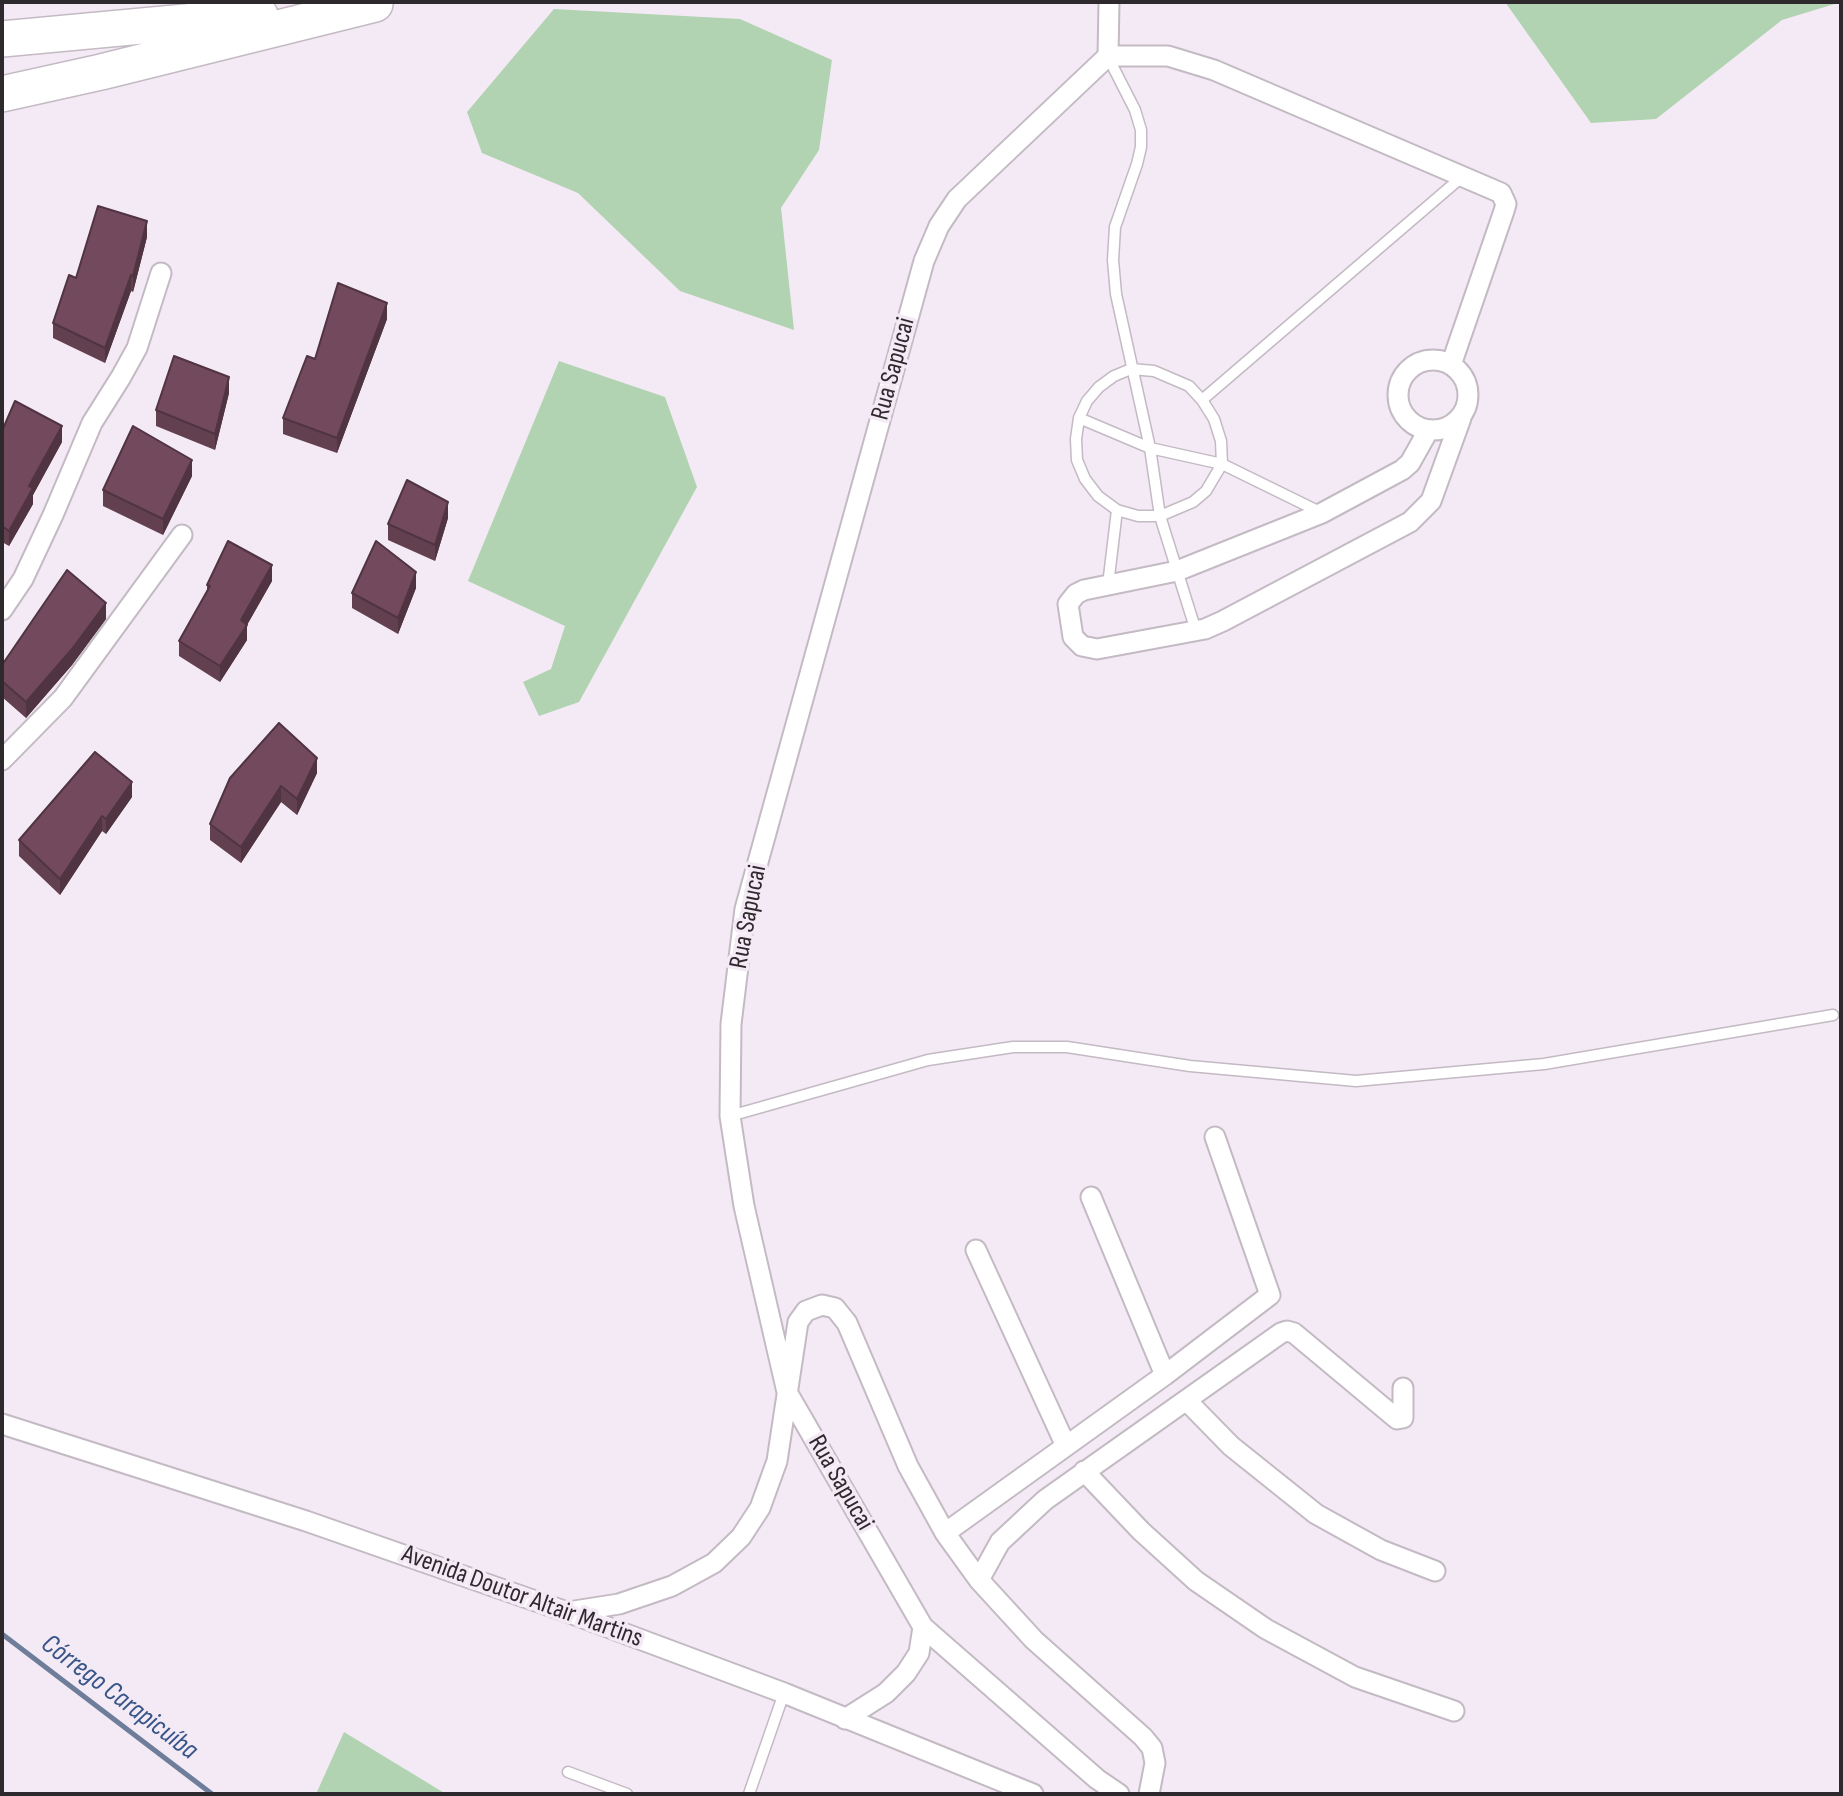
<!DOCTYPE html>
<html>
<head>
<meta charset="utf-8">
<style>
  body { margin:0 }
  #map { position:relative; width:1843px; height:1796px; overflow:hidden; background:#f4eaf5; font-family:"Sofia Sans Condensed",sans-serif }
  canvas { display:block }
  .frame { position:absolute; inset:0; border:4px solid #2d292d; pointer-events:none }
</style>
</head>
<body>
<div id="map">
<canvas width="1843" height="1796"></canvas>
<div class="frame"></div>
</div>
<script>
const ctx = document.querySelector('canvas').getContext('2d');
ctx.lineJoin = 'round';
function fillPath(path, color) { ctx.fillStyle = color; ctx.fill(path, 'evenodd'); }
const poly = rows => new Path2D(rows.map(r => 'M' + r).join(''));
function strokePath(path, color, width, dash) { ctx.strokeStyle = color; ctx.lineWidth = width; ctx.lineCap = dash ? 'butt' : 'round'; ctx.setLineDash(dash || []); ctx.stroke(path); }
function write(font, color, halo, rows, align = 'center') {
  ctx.font = font + ' "Sofia Sans Condensed",sans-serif'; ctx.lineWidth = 7; ctx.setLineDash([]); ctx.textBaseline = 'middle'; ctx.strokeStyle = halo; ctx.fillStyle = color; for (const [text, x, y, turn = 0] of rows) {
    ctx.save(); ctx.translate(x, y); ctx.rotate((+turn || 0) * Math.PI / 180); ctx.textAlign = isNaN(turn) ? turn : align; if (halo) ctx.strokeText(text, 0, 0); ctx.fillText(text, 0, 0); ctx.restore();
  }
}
fillPath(poly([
  [1505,2,1841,2,1782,20,1656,119,1591,123],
  [554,9,740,19,832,60,819,150,781,208,794,330,680,291,578,193,482,153,467,112],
  [559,361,665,397,697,487,579,702,539,716,523,682,551,669,565,626,468,581],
  [344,1732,446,1794,316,1794]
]), '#b1d3b1');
strokePath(poly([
  [2,1634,212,1794]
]), '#6e7e9a', 5);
const service = poly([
  [1108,57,1135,110,1141,130,1141,147,1137,164,1115,227,1113,260,1116,294,1150,448,1160,516,1196,631],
  [1131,369,1154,371,1189,386,1202,400,1214,419,1221,441,1222,464,1206,491,1193,502,1160,516,1138,516,1117,510,1098,496,1085,479,1077,460,1076,439,1079,418,1087,401,1099,387,1114,376,1131,369],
  [1202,400,1463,176],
  [1079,418,1150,448,1222,464,1322,513],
  [1108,585,1117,510],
  [730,1116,928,1060,1013,1047,1067,1047,1190,1066,1356,1081,1544,1064,1833,1015],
  [568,1772,627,1794],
  [749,1794,784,1693]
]);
const minor = poly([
  [1109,2,1108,56,957,199,939,226,924,261,745,909,731,1024,730,1116,744,1206,787,1392,923,1627,1097,1779,1119,1794],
  [1108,56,1168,56,1214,70,1501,193,1506,204,1504,211,1451,365],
  '1398 395a35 35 0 1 1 70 0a35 35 0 1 1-70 0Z',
  [1428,431,1410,463,1402,470,1322,513,1177,571,1084,590,1076,594,1068,604,1073,637,1082,646,1097,649,1205,629,1223,621,1410,522,1431,501,1461,418],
  [2,610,23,579,53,515,92,423,121,377,137,348,161,273],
  [2,760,63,698,182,535],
  [1091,1197,1165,1375],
  [976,1250,1066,1446],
  [1187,1401,1231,1446,1316,1514,1381,1550,1435,1571],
  [2,1424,306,1521,567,1612,784,1693,1033,1794],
  [1084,1471,1141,1531,1196,1581,1266,1629,1355,1677,1454,1711],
  [945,1533,1165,1375,1270,1295,1215,1137],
  [979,1580,1000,1542,1045,1500,1281,1333,1287,1331,1294,1333,1397,1419,1403,1418,1403,1388],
  [568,1612,619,1604,672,1586,714,1563,741,1537,760,1508,777,1461,798,1322,806,1311,822,1305,835,1308,847,1323,908,1466,945,1533,979,1580,1034,1640,1143,1737,1152,1748,1155,1763,1149,1794],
  [845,1719,886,1693,906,1673,919,1653,923,1627]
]);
const motorway = poly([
  [2,39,260,15],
  [2,94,101,72,375,4]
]);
strokePath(service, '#c3bac4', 13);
strokePath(minor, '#c3bac4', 23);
strokePath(motorway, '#c3bac4', 38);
strokePath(service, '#fff', 10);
strokePath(minor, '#fff', 19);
strokePath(motorway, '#fff', 35);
fillPath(poly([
  [146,2,171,2,147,4],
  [147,237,133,292,131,291,105,363,53,338,53,323,76,278],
  [387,319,337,453,283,434,283,418,315,359],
  [229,393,215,450,156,426,156,410],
  [2,431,62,442,33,495,33,504,9,546,2,542],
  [192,476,163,535,103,506,103,490],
  [448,518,435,561,388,540,388,524],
  [272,581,247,625,247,640,220,682,179,656,179,641,207,591,207,585],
  [416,588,398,634,352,608,352,593],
  [106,619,72,665,26,718,2,697,2,665],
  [317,773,297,815,281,802,241,863,210,840,210,824,230,778],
  [132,797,106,834,102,831,60,895,19,856,19,840]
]), '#634050');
fillPath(poly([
  [147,221,147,237,133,292,133,276],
  [131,275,131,291,105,363,105,348],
  [387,303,387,319,337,453,337,438],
  [229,377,229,393,215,450,215,434],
  [62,426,62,442,33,495,33,504,9,546,9,531,29,486],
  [192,460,192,476,163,535,163,519],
  [448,502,448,518,435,561,435,545],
  [272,565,272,581,247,625,247,640,220,682,220,666,241,620],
  [416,572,416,588,398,634,398,618],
  [106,603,106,619,72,665,26,718,26,702],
  [317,758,317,773,297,815,297,799],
  [132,782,132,797,106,834,106,819],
  [281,786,281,802,241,863,241,847],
  [102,816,102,831,60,895,60,879]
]), '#503441');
const building = poly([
  [98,206,147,221,133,276,131,275,105,348,53,323,69,275,76,278,98,206],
  [338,283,387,303,337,438,283,418,307,356,315,359,338,283],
  [174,356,229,377,215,434,156,410,174,356],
  [15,401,62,426,29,486,33,488,9,531,2,526,2,431,15,401],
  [133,426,192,460,163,519,103,490,133,426],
  [407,480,448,502,435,545,388,524,407,480],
  [228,541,272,565,241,620,247,625,220,666,179,641,210,586,207,585,228,541],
  [376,541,416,572,398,618,352,593,376,541],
  [67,570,106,603,72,649,26,702,2,681,2,665,67,570],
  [279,723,317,758,297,799,281,786,241,847,210,824,230,778,279,723],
  [95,752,132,782,106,819,102,816,60,879,19,840,95,752]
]);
fillPath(building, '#734a5d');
strokePath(building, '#503441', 2);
write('26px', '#2d292d', '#f4eaf5', [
  ["Rua Sapucai",894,369,-75],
  ["Rua Sapucai",749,917,-79],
  ["Rua Sapucai",840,1483,60],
  ["Avenida Doutor Altair Martins",522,1597,20]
]);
write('italic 28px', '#375588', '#f4eaf5', [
  ["Córrego Carapicuíba",119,1698,37]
]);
</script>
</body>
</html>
